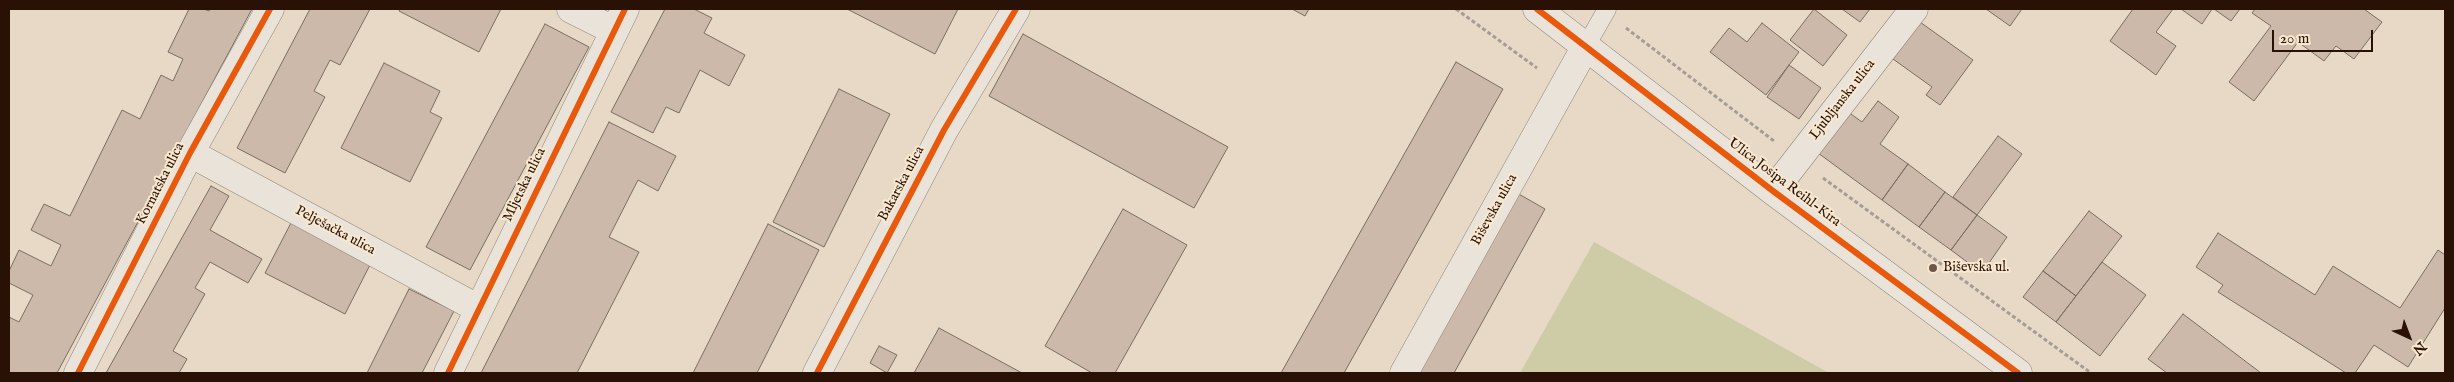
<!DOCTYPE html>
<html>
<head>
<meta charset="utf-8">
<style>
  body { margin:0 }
  #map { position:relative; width:2454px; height:382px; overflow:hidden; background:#e7d9c5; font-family:"IM FELL English",serif }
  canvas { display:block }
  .frame { position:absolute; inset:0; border:10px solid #2a1106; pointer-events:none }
  .north { position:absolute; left:2384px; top:312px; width:50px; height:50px; -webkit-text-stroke:4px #f8e8d0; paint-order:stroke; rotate:137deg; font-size:14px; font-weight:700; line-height:20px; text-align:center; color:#2a1106 }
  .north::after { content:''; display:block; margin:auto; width:18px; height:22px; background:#2a1106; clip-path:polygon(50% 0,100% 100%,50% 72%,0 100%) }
  .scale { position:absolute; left:2272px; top:30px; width:101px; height:22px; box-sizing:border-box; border:2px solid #2a1106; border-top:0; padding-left:6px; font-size:15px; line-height:18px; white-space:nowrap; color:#2a1106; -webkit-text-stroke:4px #f8e8d0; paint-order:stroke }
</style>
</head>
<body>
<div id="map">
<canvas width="2454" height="382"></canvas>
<div class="frame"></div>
<div class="north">N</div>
<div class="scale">20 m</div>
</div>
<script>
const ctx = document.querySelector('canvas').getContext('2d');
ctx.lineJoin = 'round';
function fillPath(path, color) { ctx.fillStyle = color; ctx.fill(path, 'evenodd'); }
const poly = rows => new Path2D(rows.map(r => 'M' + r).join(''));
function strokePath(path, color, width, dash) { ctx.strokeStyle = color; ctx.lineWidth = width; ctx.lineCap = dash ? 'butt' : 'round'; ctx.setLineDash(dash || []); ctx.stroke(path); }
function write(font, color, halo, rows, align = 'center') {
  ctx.font = font + ' "IM FELL English",serif'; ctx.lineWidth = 4; ctx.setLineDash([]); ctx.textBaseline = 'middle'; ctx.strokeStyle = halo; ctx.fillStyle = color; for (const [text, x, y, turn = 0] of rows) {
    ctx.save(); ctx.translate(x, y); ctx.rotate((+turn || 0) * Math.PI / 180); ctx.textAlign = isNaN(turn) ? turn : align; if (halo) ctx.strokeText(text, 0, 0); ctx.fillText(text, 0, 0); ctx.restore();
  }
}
fillPath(poly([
  [1594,242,1829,373,1520,373]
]), '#cecba7');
const building = poly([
  [189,9,204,9,209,11,210,9,252,9,57,373,9,373,9,317,19,322,33,295,9,283,9,271,19,250,51,266,61,245,31,230,44,204,70,216,122,110,140,119,161,75,173,81,183,59,168,52,189,9],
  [310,9,370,9,340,65,330,60,314,91,325,97,285,173,237,148,310,9],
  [400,9,501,9,479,52,399,11,400,9],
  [665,9,694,9,712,18,704,33,745,55,729,86,700,70,679,113,666,107,653,133,611,112,665,9],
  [847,9,958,9,935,54,847,9],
  [1292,9,1309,9,1305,16,1292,9],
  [1814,9,1847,35,1823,66,1790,40,1814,9],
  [1842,9,1870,9,1860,22,1842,9],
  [1986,9,2022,9,2010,26,1986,9],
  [2133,9,2173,9,2156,32,2176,46,2156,75,2110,41,2133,9],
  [2181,9,2212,9,2202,24,2181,9],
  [2214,9,2240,9,2231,21,2214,9],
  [2255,9,2364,9,2382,22,2354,59,2336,46,2324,61,2298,42,2254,101,2229,82,2271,26,2252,13,2255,9],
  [1920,22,1973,60,1940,105,1926,95,1932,87,1893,59,1920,22],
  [1762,23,1799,52,1766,95,1710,52,1729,28,1747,42,1762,23],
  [545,24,589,47,470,270,426,247,545,24],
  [1023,34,1228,147,1194,208,989,96,1023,34],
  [1456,62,1503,89,1344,373,1281,373,1456,62],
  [384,63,440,91,430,112,442,118,410,182,341,148,384,63],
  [1789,65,1821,88,1799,119,1767,97,1789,65],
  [839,89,890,114,824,247,773,222,839,89],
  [1878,101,1899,117,1880,144,1908,164,1882,200,1814,150,1844,109,1862,122,1878,101],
  [609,122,676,156,658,191,638,180,609,237,639,252,577,373,481,373,609,122],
  [1998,136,2022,154,1977,215,1953,197,1998,136],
  [1908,164,1945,192,1919,227,1882,200,1908,164],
  [211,186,229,196,210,230,262,259,248,283,210,262,195,288,205,294,173,351,187,359,179,373,106,373,211,186],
  [1945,192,1977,215,1951,250,1919,227,1945,192],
  [1517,193,1545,209,1454,373,1417,373,1517,193],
  [1123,209,1187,245,1115,373,1092,373,1045,346,1123,209],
  [2089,211,2122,236,2076,296,2043,271,2089,211],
  [1977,215,2007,237,1982,273,1951,250,1977,215],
  [292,221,372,261,345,314,265,273,292,221],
  [768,224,819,250,757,373,693,373,768,224],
  [2218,233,2315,295,2333,266,2400,308,2438,250,2445,255,2445,308,2408,367,2374,345,2355,373,2346,373,2218,292,2223,285,2196,267,2218,233],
  [2102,262,2146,295,2100,356,2056,322,2102,262],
  [2043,271,2076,296,2056,322,2023,297,2043,271],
  [409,289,454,311,422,373,367,373,409,289],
  [2183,314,2261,373,2167,373,2148,359,2183,314],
  [939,328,1022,373,914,373,939,328],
  [879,346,897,355,887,373,870,363,879,346]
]);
fillPath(building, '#ccb9aa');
strokePath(building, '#786e63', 1);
const lane = poly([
  [1586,46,1607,9]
]);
const street = poly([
  [571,9,613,30],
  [1537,9,1773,191,2018,373],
  [190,153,479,309],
  [1773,191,1914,9],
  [78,373,190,153,270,9],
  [448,373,625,9],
  [817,373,944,130,1016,9],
  [1404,373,1586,46]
]);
strokePath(lane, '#93887c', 19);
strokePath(street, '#93887c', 29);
strokePath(poly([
  [1456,9,1537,68],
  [1626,28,1774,141],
  [1823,178,2091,373]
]), '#a59d95', 3, [4, 2.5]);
strokePath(lane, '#eae3d9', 18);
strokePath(street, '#eae3d9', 28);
strokePath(poly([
  [1537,9,1773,191,2018,373],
  [78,373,190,153,270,9],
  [448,373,625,9],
  [817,373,944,130,1016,9]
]), '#e8590c', 6);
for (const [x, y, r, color] of [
  [1933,268,5,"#6c5749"]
]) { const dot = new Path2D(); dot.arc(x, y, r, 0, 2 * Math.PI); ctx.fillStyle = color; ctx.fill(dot); strokePath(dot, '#f8e8d0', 2); }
write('14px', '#2a1106', '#f8e8d0', [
  ["Ljubljanska ulica",1843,100,-52],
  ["Ulica Josipa Reihl-Kira",1784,183,37],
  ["Kornatska ulica",161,184,-63],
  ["Bakarska ulica",902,184,-62],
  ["Mljetska ulica",525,185,-64],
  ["Biševska ulica",1495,210,-61],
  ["Pelješačka ulica",335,231,28]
]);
write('14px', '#2a1106', '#f8e8d0', [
  ["Biševska ul.",1943,268]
], 'left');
</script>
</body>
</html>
